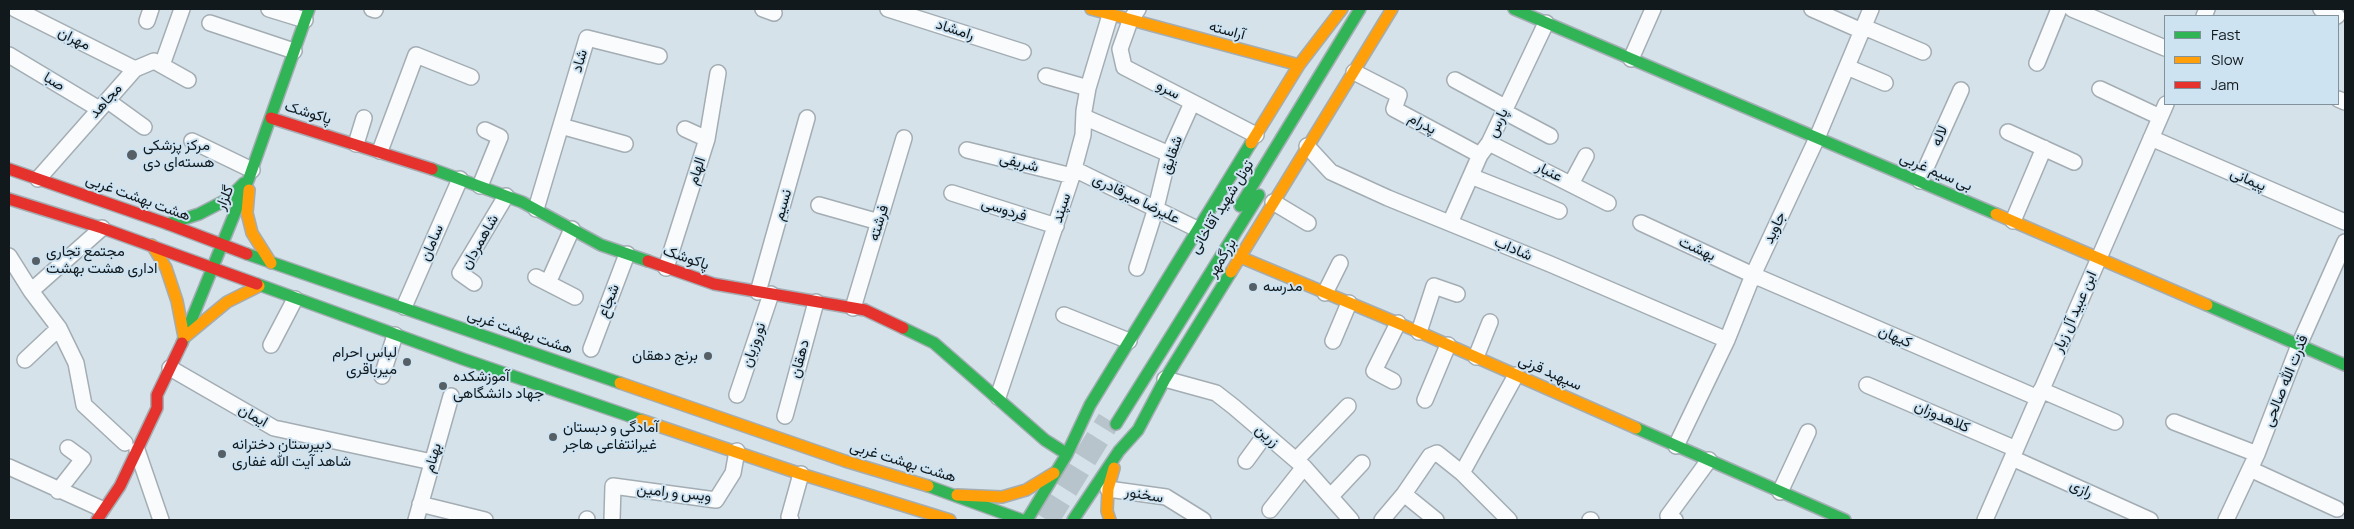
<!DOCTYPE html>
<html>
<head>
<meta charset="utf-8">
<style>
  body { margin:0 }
  #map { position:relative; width:2354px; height:529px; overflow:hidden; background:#d6e2ea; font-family:Manrope,sans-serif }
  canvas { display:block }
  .frame { position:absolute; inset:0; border:10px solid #11191d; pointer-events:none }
  .legend { position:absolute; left:2164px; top:15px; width:175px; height:90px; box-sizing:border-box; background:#cee3f2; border:1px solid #82929d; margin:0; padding:6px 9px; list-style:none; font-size:15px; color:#11191d }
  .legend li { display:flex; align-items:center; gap:10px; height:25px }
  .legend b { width:25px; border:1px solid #82929d }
</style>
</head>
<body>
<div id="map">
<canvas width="2354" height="529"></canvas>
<div class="frame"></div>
<ul class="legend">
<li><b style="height:6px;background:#30b455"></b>Fast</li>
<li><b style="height:6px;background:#ff9f0a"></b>Slow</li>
<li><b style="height:6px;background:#e5322d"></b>Jam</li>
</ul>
</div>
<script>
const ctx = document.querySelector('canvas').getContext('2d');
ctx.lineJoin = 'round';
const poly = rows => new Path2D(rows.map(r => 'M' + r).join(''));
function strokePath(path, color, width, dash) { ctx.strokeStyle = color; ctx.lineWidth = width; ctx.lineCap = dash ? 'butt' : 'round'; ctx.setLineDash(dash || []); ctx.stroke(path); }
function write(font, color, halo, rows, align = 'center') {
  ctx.font = font + ' Manrope,Vazirmatn,sans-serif'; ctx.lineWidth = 4; ctx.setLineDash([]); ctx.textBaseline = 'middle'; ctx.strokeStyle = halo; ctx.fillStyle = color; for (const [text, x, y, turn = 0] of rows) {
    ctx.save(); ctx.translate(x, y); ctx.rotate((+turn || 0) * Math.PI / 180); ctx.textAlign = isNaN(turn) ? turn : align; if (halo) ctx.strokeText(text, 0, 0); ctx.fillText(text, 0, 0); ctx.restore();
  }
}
strokePath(poly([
  [1047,520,1109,420]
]), '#b8c4cb', 24, [24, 12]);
const street = poly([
  [15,9,135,69],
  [269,9,305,20],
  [372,9,375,10],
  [763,9,774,13],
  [888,9,1023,52],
  [1138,9,1130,21,1120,49,1124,67,1256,135],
  [1812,9,1862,31],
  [2072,9,2165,48],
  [2321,9,2337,16],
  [2204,16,2207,9],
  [147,21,151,9],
  [210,23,294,51],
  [1864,27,1923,52],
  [9,55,99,109],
  [1631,59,1653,9],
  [2037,63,2059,9],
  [162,65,182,9],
  [1847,67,1885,83],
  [1354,72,1399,95,1394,109,1480,155],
  [1046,76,1088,88],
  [1455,80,1505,107],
  [2100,89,2160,117],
  [2338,99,2345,102],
  [108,101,144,127],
  [1503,111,1550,136],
  [1084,117,1169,154],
  [561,126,625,144],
  [685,129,707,139],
  [2008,132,2074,162],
  [2151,138,2345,222],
  [192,141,252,170],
  [1489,143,1608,203],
  [356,144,364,118],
  [1307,146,1331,172,1388,198,1550,264,1727,340],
  [967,150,1072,176],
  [380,151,416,55,471,77],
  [1074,169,1199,230],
  [1473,177,1559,211],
  [38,179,135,69,154,61,188,80],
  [1920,181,1961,90],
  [1571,184,1586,156],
  [480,186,500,137,485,130],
  [952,193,1056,226],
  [1273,202,1308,223],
  [819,205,879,222],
  [536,209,587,38,659,56],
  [2013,221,2044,148],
  [1450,223,1480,155,1489,143,1546,23],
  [1641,223,1753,275,2038,398],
  [102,228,31,291,59,328,76,363,84,405,125,443],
  [9,256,31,291],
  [666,268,707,139,718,73],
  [1137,268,1156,208,1169,154,1192,103],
  [536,277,575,297],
  [474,283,460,273,506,196],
  [548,283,572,229],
  [758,292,807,118],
  [1325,293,1340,263],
  [404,307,460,179],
  [853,308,904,138],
  [1064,315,1129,341],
  [1419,332,1434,286,1457,294],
  [1333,341,1349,303],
  [271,345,295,299],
  [591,349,627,254],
  [1476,357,1490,322],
  [25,360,59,328],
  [170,368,274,428,432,462],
  [382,376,395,335],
  [1165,379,1216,393,1234,407,1304,467,1351,520],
  [1393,381,1374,371,1398,323],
  [1867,385,2016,449],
  [2041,390,2115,422],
  [737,395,771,294],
  [998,397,1072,176,1083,135,1084,111,1088,88,1110,15],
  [1425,400,1448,345],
  [785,416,816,302],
  [2174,422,2257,454],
  [1676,446,1727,340,1753,275,1817,138,1871,9],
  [137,450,161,520],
  [2012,458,2150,520],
  [1296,460,1348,406],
  [1246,461,1265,435],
  [9,467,102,509],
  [2250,469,2337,509],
  [1462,473,1516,375],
  [1108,489,1166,497,1203,520],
  [58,491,83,459,68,448],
  [1780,492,1808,432],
  [1404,494,1436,520],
  [1331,496,1362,463],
  [420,504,485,520],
  [1270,510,1304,467],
  [587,519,587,520],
  [416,520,451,396],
  [612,520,613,486,716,500,733,473,737,451],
  [791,520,789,517,801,474],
  [1382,520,1404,494,1430,456,1437,453,1462,473,1509,520],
  [1590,520,1591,520],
  [1675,520,1668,516,1709,460],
  [1985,520,2166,104],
  [2226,520,2257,454,2299,345,2345,242]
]);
const fast = poly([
  [1514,9,1996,214],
  [432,169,522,202,601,245,648,261],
  [1240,206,1360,9],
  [168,224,199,214,228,199,244,183],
  [247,254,620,383],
  [257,284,463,359,641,420],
  [2207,305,2345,365],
  [903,328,934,343,1045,440,1067,454],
  [182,343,249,178,309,9],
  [1116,424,1259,195],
  [1636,428,1845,520],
  [928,486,1022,520],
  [1027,520,1067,454,1090,405,1251,143],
  [1073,520,1119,451,1138,430,1165,379,1231,272]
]);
const slow = poly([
  [1091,9,1299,65],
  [1251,143,1299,65,1342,9],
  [249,190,247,213,252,233,271,263],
  [1996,214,2207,305],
  [152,245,166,268,177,301,184,337],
  [1240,257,1419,332,1636,428],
  [1231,272,1392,9],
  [186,336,227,302,259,286],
  [620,383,845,461,928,486],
  [641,420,801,474,950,520],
  [957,495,1002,497,1026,490,1054,473],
  [1110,520,1107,511,1108,489,1114,468]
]);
const jam = poly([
  [271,118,432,169],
  [9,169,168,224,247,254],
  [9,199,102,228,257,284],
  [648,261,714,284,865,310,903,328],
  [97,520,120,486,157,408,157,395,182,343]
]);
strokePath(street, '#a3adb3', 18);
strokePath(fast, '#a3adb3', 14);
strokePath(slow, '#a3adb3', 14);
strokePath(jam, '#a3adb3', 14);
strokePath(street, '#f9fbfc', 15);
strokePath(fast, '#30b455', 11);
strokePath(slow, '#ff9f0a', 11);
strokePath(jam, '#e5322d', 11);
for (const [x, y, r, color] of [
  [132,155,6,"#565f65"],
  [36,261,5,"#565f65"],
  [1253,287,5,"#565f65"],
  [708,356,5,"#565f65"],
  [407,362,5,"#565f65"],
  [443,386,5,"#565f65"],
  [553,437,5,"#565f65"],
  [222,454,5,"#565f65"]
]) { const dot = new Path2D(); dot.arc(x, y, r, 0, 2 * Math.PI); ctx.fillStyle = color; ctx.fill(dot); strokePath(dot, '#cee3f2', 2); }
write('15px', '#11191d', '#cee3f2', [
  ["رامشاد",955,30,18],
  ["آراسته",1227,31,15],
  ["مهران",74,39,26],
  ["شاد",580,61,-74],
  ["صبا",54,82,31],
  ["سرو",1168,90,28],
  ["مجاهد",106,101,-48],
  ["پاکوشک",308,113,17],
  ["پارس",1498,123,-65],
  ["پدرام",1422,124,28],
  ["لاله",1940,136,-66],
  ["شقایق",1172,155,-71],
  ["شریفی",1019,163,14],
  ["الهام",697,171,-72],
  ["عنبار",1549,172,27],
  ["بی سیم غربی",1936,172,23],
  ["پیمانی",2248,180,23],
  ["هشت بهشت غربی",138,198,20],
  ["گلزار",225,198,-67],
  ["علیرضا میرقادری",1136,199,26],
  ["نسیم",783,205,-74],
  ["تونل شهید آقاخانی",1222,207,-58],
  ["سپند",1062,208,-72],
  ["فردوسی",1004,210,18],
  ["فرشته",879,223,-73],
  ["جاوید",1775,228,-65],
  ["شاهمردان",480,242,-60],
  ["سامان",432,243,-67],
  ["شاداب",1513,249,23],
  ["بهشت",1697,249,25],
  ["پاکوشک",686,258,19],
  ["بزرگمهر",1222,258,-59],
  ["شجاع",609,301,-69],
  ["ابن عبید آل زیار",2075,312,-66],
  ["هشت بهشت غربی",520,332,19],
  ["کیهان",1895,337,23],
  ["نوروزیان",754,345,-71],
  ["دهقان",800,359,-75],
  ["سپهبد قرنی",1550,373,24],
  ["قدرت الله صالحی",2286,381,-68],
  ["ایمان",253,416,30],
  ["کلاهدوزان",1942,417,24],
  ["زرین",1267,436,40],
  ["بهنام",433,458,-74],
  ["هشت بهشت غربی",903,462,17],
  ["رازی",2081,489,24],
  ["ویس و رامین",674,493,6],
  ["سخنور",1144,495,10]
]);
write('15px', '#11191d', '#cee3f2', [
  ["مرکز پزشکی",143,146],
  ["هسته‌ای دی",143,163],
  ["مجتمع تجاری",46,252],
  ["اداری هشت بهشت",46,269],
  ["مدرسه",1263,287],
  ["لباس احرام",397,353,"right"],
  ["میرباقری",397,370,"right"],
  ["برنج دهقان",698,356,"right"],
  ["آموزشکده",453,377],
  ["جهاد دانشگاهی",453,394],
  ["آمادگی و دبستان",563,428],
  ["غیرانتفاعی هاجر",563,445],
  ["دبیرستان دخترانه",232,445],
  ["شاهد آیت الله غفاری",232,462]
], 'left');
</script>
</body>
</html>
